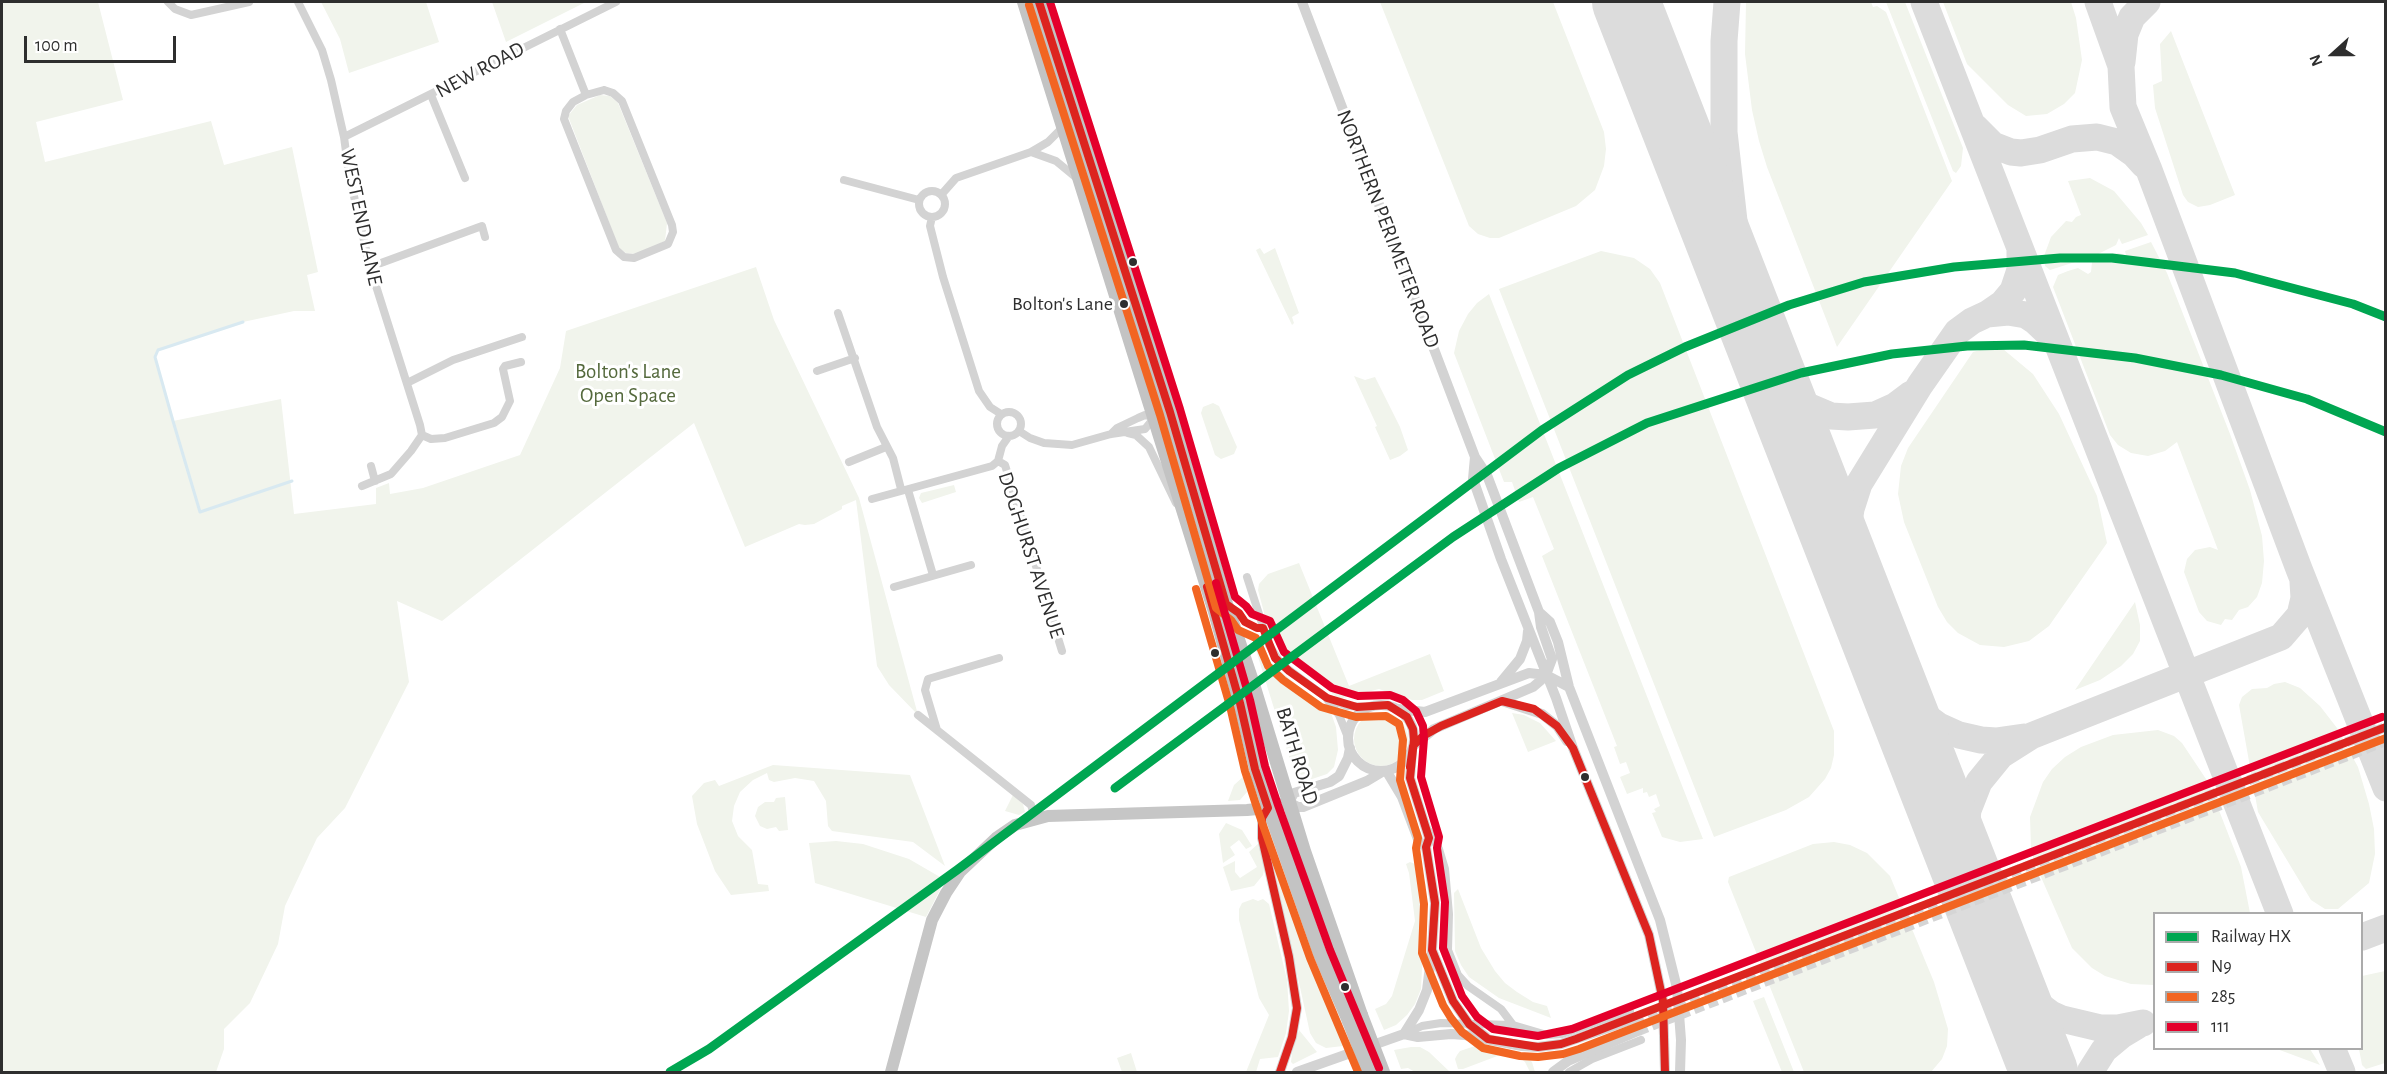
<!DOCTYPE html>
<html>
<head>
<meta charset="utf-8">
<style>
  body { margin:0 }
  #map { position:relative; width:2387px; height:1074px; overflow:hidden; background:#fff; font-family:"Alegreya Sans",sans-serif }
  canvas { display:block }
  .frame { position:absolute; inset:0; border:3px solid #2e2e2e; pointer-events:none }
  .legend { position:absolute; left:2153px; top:912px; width:210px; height:138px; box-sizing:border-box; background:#fff; border:2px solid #ababab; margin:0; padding:8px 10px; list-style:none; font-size:18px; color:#2e2e2e }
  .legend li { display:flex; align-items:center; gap:12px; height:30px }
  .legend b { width:30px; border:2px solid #ababab }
  .north { position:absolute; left:2303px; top:24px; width:60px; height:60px; -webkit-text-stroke:4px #fff; paint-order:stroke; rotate:249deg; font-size:16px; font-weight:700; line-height:24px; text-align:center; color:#2e2e2e }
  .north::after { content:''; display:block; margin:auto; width:21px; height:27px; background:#2e2e2e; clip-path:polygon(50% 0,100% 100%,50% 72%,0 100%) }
  .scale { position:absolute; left:24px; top:36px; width:152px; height:27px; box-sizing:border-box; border:3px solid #2e2e2e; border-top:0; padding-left:8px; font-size:18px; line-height:21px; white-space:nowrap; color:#2e2e2e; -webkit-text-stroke:4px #fff; paint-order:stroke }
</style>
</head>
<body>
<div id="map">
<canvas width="2387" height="1074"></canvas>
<div class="frame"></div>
<ul class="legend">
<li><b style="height:8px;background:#00a651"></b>Railway HX</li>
<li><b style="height:8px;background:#dc241f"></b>N9</li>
<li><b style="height:8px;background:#f26522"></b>285</li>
<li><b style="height:8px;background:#e4002b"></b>111</li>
</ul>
<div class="north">N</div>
<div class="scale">100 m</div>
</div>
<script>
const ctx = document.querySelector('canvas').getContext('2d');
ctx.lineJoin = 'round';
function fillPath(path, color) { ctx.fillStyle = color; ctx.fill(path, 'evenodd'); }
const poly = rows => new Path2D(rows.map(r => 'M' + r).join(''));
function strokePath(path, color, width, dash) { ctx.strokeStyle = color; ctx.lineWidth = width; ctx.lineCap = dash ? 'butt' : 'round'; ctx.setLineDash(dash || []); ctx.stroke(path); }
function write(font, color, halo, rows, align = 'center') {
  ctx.font = font + ' "Alegreya Sans",sans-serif'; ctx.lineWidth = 6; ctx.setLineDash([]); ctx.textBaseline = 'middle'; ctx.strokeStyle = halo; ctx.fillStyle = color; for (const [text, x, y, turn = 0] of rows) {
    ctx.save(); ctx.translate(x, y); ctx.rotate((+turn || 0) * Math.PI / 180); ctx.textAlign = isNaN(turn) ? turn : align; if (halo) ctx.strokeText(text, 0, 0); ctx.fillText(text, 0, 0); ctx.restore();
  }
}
fillPath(poly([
  [2,2,98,2,123,100,36,122,45,162,211,121,224,165,292,147,318,272,307,275,315,311,294,311,243,322,158,350,155,357,173,421,281,399,294,514,376,504,376,488,389,483,390,494,423,488,520,455,560,368,566,331,756,267,774,320,859,498,918,715,889,685,877,666,856,500,842,506,842,509,814,524,805,525,799,524,745,547,694,423,442,621,397,601,409,682,345,808,317,838,285,906,278,944,250,1003,224,1029,224,1049,216,1072,2,1072],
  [321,2,426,2,439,42,349,73,340,39],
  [492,2,586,2,506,42],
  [1380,2,1553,2,1604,132,1606,149,1604,166,1595,190,1576,206,1499,238,1490,238,1478,234,1469,226],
  [1746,2,1871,2,1873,7,1877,6,1886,12,1952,181,1837,347,1767,167,1759,141,1752,110,1745,54],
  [1886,2,1905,2,1963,148,1961,166,1956,173,1953,171],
  [1943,2,2071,2,2076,18,2082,60,2075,93,2064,104,2047,114,2026,116,2008,105,1967,64],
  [2171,31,2235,195,2210,205,2198,207,2188,202,2183,195,2155,108,2153,85,2162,81,2160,44],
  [600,95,610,96,618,103,667,223,665,241,635,254,626,253,619,248,568,116,577,105],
  [2090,178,2114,191,2141,223,2148,235,2122,244,2119,238,2116,245,2094,256,2087,257,2083,254,2078,256,2075,262,2050,270,2045,266,2044,256,2051,237,2066,221,2072,222,2076,217,2081,215,2068,181],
  [2151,242,2167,273,2230,434,2250,490,2262,536,2264,561,2262,583,2257,597,2248,607,2239,610,2232,620,2225,619,2221,625,2207,621,2199,612,2184,572,2187,559,2195,550,2210,547,2218,550,2177,442,2165,451,2148,456,2131,453,2118,445,2110,435,2053,287,2058,275,2068,271,2078,268,2088,274,2091,272,2092,262,2111,254,2118,253,2126,255,2125,251],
  [1260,248,1264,254,1275,248,1299,313,1292,317,1294,323,1292,325,1256,250],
  [1601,251,1634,258,1650,269,1660,283,1834,731,1834,755,1831,768,1825,779,1809,797,1786,810,1714,837,1499,289],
  [1489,294,1703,839,1680,842,1662,837,1652,813,1656,812,1654,809,1660,806,1656,794,1649,797,1647,792,1643,793,1643,788,1627,794,1620,777,1630,773,1626,762,1620,764,1614,747,1617,746,1542,556,1554,549,1533,497,1519,502,1512,482,1504,482,1454,353,1459,331,1468,314,1477,303],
  [1991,347,2003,349,2033,374,2059,414,2097,496,2107,543,2049,626,2029,641,2004,647,1980,645,1958,633,1947,622,1938,607,1904,522,1898,494,1901,466,1908,448,1973,352],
  [1354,376,1365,380,1375,377,1400,427,1408,450,1400,456,1390,460,1375,427,1377,426],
  [1213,403,1219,406,1237,447,1234,454,1221,459,1215,455,1201,413,1203,407],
  [954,485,956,492,922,503,919,498,921,493],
  [1299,563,1349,686,1430,654,1444,691,1422,700,1412,700,1379,689,1339,699,1283,653,1269,631,1258,590,1259,584,1268,574],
  [2135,602,2140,625,2140,641,2133,654,2121,666,2100,680,2075,690],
  [1250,631,1259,638,1268,661,1331,713,1336,727,1338,750,1334,767,1327,774,1306,781,1295,776],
  [2285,682,2300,688,2320,706,2337,728,2358,767,2369,804,2374,829,2375,854,2369,883,2338,909,2325,909,2311,900,2258,812,2239,705,2242,697,2252,689,2267,688,2274,684],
  '1354 739a27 27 0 1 1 54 0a27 27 0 1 1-54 0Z',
  [1512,713,1524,715,1540,723,1556,741,1528,752],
  [2158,730,2174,736,2182,743,2208,782,2241,867,2250,913,2154,914,2154,985,2131,984,2105,976,2092,968,2072,948,2034,861,2031,847,2030,817,2043,782,2052,769,2065,757,2081,747,2113,735],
  [773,765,910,775,945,866,913,842,832,831,828,826,826,801,814,781,795,778,774,782,769,780,767,773,753,780,740,792,734,806,732,821,738,836,752,850,758,884,768,885,769,891,731,895,715,871,697,824,692,796,704,783,715,780,719,786],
  [1244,776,1247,792,1240,800,1228,801,1234,785],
  [1013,795,1023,804,1025,812,1019,815,1005,811],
  [785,797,788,830,779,831,776,827,767,829,760,826,755,816,758,807,765,802,774,802,776,798],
  [1226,823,1242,830,1252,846,1246,849,1239,840,1230,847,1235,855,1223,863,1219,834],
  [836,841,863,844,909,859,940,877,941,888,926,917,815,883,809,843],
  [1834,842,1850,845,1867,853,1890,876,1934,982,1948,1029,1947,1046,1942,1059,1931,1072,1804,1072,1728,882,1729,877,1813,844],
  [1259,843,1264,869,1263,875,1254,886,1231,891,1223,867,1235,861,1235,872,1240,878,1257,867,1249,852],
  [1269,845,1315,971,1343,1046,1326,1048,1316,1043,1310,1033],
  [1410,862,1420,866,1426,885,1421,989,1415,1004,1407,1015,1396,1025,1384,1030,1375,1009,1386,1004,1392,996,1415,921,1409,873,1406,864],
  [1458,889,1481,948,1495,971,1505,983,1517,992,1533,1002,1547,1006,1551,1018,1499,998,1469,977,1461,965,1455,951,1454,893],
  [1253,899,1258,901,1263,899,1269,904,1287,980,1289,1011,1286,1033,1278,1057,1260,1059,1256,1072,1246,1072,1269,1015,1259,998,1239,920,1239,909,1242,903],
  [2385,971,2385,1063,2366,1069,2362,1065,2359,1049,2362,1048,2362,976],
  [1764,997,1794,1072,1782,1072,1753,1001],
  [1299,1030,1317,1052,1293,1064,1291,1062,1292,1053],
  [1478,1045,1524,1056,1532,1062,1535,1072,1530,1072,1525,1062,1520,1058,1500,1055,1463,1069,1458,1069,1455,1059,1457,1055,1460,1051],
  [1411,1047,1420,1047,1429,1052,1450,1072,1415,1072,1408,1068,1401,1069,1394,1050],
  [2277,1049,2310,1049,2320,1065],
  [1131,1053,1137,1072,1122,1072,1117,1058]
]), '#f1f4ec');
strokePath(poly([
  [243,322,158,350,155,357,173,421,200,512,292,481]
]), '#d8e9f1', 3);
strokePath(poly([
  [1727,2,1724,41,1724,132,1734,221,1751,320],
  [1924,2,2280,914],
  [2098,2,2121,66,2123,107,2149,170,2299,569,2386,788],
  [2122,62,2125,34,2132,17,2147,2],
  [1975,127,1993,145,2011,152,2021,153,2040,150,2072,139,2097,137,2117,142,2134,154,2144,165],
  [1987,314,2003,303,2013,291,2020,270,2020,250],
  [1768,366,1790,393,1805,405,1831,416,1848,417,1875,415,1895,406,1911,394],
  [1853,584,1847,534,1851,509,1859,484,1920,385,1957,332,1972,321,1987,314,2008,312,2026,315,2035,321,2053,338],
  [1890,676,1920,712,1939,726,1959,735,1981,740,1996,741,2024,737],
  [1966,873,1964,845,1968,810,1979,782,2001,755,2031,736,2281,637,2300,615,2304,598,2303,582],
  [2362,937,2386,928],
  [2001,962,2031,999,2051,1014,2062,1019,2100,1028,2118,1028,2143,1023],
  [2332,1048,2342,1072],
  [2090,1072,2104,1050,2122,1035,2137,1026]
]), '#dcdcdc', 27);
strokePath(poly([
  [1626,2,2044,1072]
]), '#dcdcdc', 68);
strokePath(poly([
  [1633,1019,2386,727],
  [1638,1031,2386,741]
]), '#d5d5d5', 10, [10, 5]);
strokePath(poly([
  [168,2,175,9,191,15,249,2],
  [298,2,322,50,331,80,344,137,349,174,370,267,420,425,422,435],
  [560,29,586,95],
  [604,90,613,93,622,101,672,225,673,232,668,244,634,258,624,257,616,250,564,119,566,111,573,102,586,95,604,90],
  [431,95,465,178],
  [344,137,616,2],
  [1031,152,1056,161,1079,180],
  [844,180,919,200],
  '919 204a13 13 0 1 1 26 0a13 13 0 1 1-26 0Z',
  [941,195,956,178,1031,152,1048,142,1064,126],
  [932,217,930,226,943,277,979,391,990,407,1001,414],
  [370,267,482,226,485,237],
  [838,313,877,427,893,458,901,489],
  [817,371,855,358],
  [407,383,453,360,522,337],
  '997 424a12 12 0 1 1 24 0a12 12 0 1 1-24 0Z',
  [1019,431,1030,438,1044,443,1072,445,1111,434,1145,429,1154,418],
  [1128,433,1136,435,1149,447,1176,503],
  [1111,434,1117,428,1138,418,1145,415,1154,417,1170,412],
  [422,435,431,439,445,438,494,423,502,417,510,401,503,369,505,366,521,362],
  [998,461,1005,465,1062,651],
  [849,462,886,447],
  [371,466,375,481],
  [362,486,391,474,411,451,422,435],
  [908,490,933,575],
  [872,499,992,466,998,461,1002,446,1009,436],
  [1247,577,1269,645,1281,664,1327,698,1347,706,1369,707],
  [894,587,971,565],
  [1327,699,1339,715,1347,735],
  [918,715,1031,805,1035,818],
  [937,730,925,690,928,679,999,658],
  [1428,830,1439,849,1445,869,1449,914,1448,950,1458,975,1468,986,1501,1009,1513,1025,1547,1035,1562,1034,1630,1011],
  [1405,1034,1422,1026,1441,1023,1513,1025],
  [1569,1072,1592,1059,1641,1040]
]), '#d3d3d3', 8);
strokePath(poly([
  [1302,2,1475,457,1487,475,1539,612,1550,622,1558,642,1569,687,1660,920,1677,988,1681,1040,1680,1072],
  [1475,457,1473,479,1501,559,1556,698,1573,748,1649,935,1663,1001,1665,1072],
  [1501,682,1520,659,1527,641,1528,631],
  [1502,701,1542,714,1557,726,1567,741],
  '1348 738a33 33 0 1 1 66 0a33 33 0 1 1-66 0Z',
  [1398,709,1425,712,1529,673,1546,675,1569,687],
  [1413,746,1434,729,1533,687,1540,681,1546,675,1552,659,1541,627,1539,612],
  [1350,748,1348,758,1339,776,1330,782,1294,793,1289,802,1298,807,1303,807,1367,781,1382,772],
  [1387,772,1402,797,1419,842,1426,847],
  [1268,808,1262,818,1262,838,1289,957,1297,1008,1292,1037,1280,1072],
  [1432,950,1453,1001,1469,1024,1486,1037],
  [1404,1034,1419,1010,1427,990,1432,950,1435,903,1426,847,1429,838,1410,778,1412,751],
  [1297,1072,1404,1034,1418,1037,1451,1034,1465,1035,1522,1046,1538,1047,1561,1044,1633,1019],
  [1553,1072,1568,1061,1638,1031]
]), '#d3d3d3', 10);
strokePath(poly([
  [891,1072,932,920,946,893,960,872,996,838,1015,825,1048,816,1247,810,1268,808,1289,802]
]), '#c6c6c6', 12);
strokePath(poly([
  [1024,2,1215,612,1240,703,1258,777,1320,954,1349,1021],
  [1039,2,1170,412,1226,604,1252,681,1304,851,1361,1015]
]), '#c3c3c3', 14);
strokePath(poly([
  [1361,1015,1383,1072],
  [1349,1021,1369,1072]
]), '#c3c3c3', 14);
strokePath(poly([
  [1039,2,1170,412,1226,604,1239,613,1245,622,1257,628,1263,628,1275,658,1289,671,1327,698,1357,707,1388,705,1407,717,1413,729,1414,740,1410,778,1429,838,1426,847,1435,903,1432,950,1453,1001,1469,1024,1488,1039,1538,1047,1561,1044,1576,1039,2386,727],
  [1207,587,1240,703,1255,769,1268,808,1262,818,1262,838,1289,957,1297,1008,1292,1037,1280,1072],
  [1410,767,1413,746,1423,736,1441,726,1502,701,1534,709,1557,726,1573,748,1649,935,1663,1001,1665,1072]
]), '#dc241f', 8);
strokePath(poly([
  [1029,5,1160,415,1216,608,1231,620,1238,630,1256,638,1268,666,1283,680,1321,707,1356,717,1386,716,1399,724,1403,740,1400,780,1418,838,1416,848,1424,904,1422,953,1443,1005,1451,1018,1462,1032,1483,1048,1520,1056,1538,1057,1563,1054,1579,1049,2386,738],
  [1196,589,1230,706,1245,771,1258,811,1310,958,1358,1072]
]), '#f26522', 8);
strokePath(poly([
  [1050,2,1180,409,1235,597,1246,606,1252,614,1270,621,1284,652,1332,688,1358,696,1390,695,1403,700,1416,711,1423,726,1424,739,1421,777,1439,837,1437,848,1445,902,1443,948,1462,996,1477,1017,1493,1029,1538,1036,1572,1029,2382,717],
  [1216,583,1250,700,1265,766,1278,805,1330,950,1379,1068]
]), '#e4002b', 8);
strokePath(poly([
  [1115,788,1453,537,1559,468,1647,423,1801,373,1892,354,1967,346,2024,345,2135,358,2221,375,2307,399,2386,432],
  [670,1072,709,1049,957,870,1542,430,1628,375,1685,347,1789,305,1864,282,1954,267,2060,258,2112,258,2235,273,2353,304,2386,317]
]), '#00a651', 9);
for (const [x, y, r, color] of [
  [1133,262,5,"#2e2e2e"],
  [1124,304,5,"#2e2e2e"],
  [1215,653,5,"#2e2e2e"],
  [1585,777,5,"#2e2e2e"],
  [1345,987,5,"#2e2e2e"]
]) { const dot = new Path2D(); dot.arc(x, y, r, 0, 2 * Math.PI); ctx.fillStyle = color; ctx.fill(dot); strokePath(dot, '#fff', 2); }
write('20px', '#2e2e2e', '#fff', [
  ["Bolton's Lane",1113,304]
], 'right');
write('21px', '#2e2e2e', '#fff', [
  ["NEW ROAD",480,70,-28],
  ["WEST END LANE",361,217,78],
  ["NORTHERN PERIMETER ROAD",1388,229,69],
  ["DOGHURST AVENUE",1031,555,72],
  ["BATH ROAD",1297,756,73]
]);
write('21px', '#54693c', '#fff', [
  ["Bolton's Lane",628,372],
  ["Open Space",628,396]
]);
</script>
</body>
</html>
